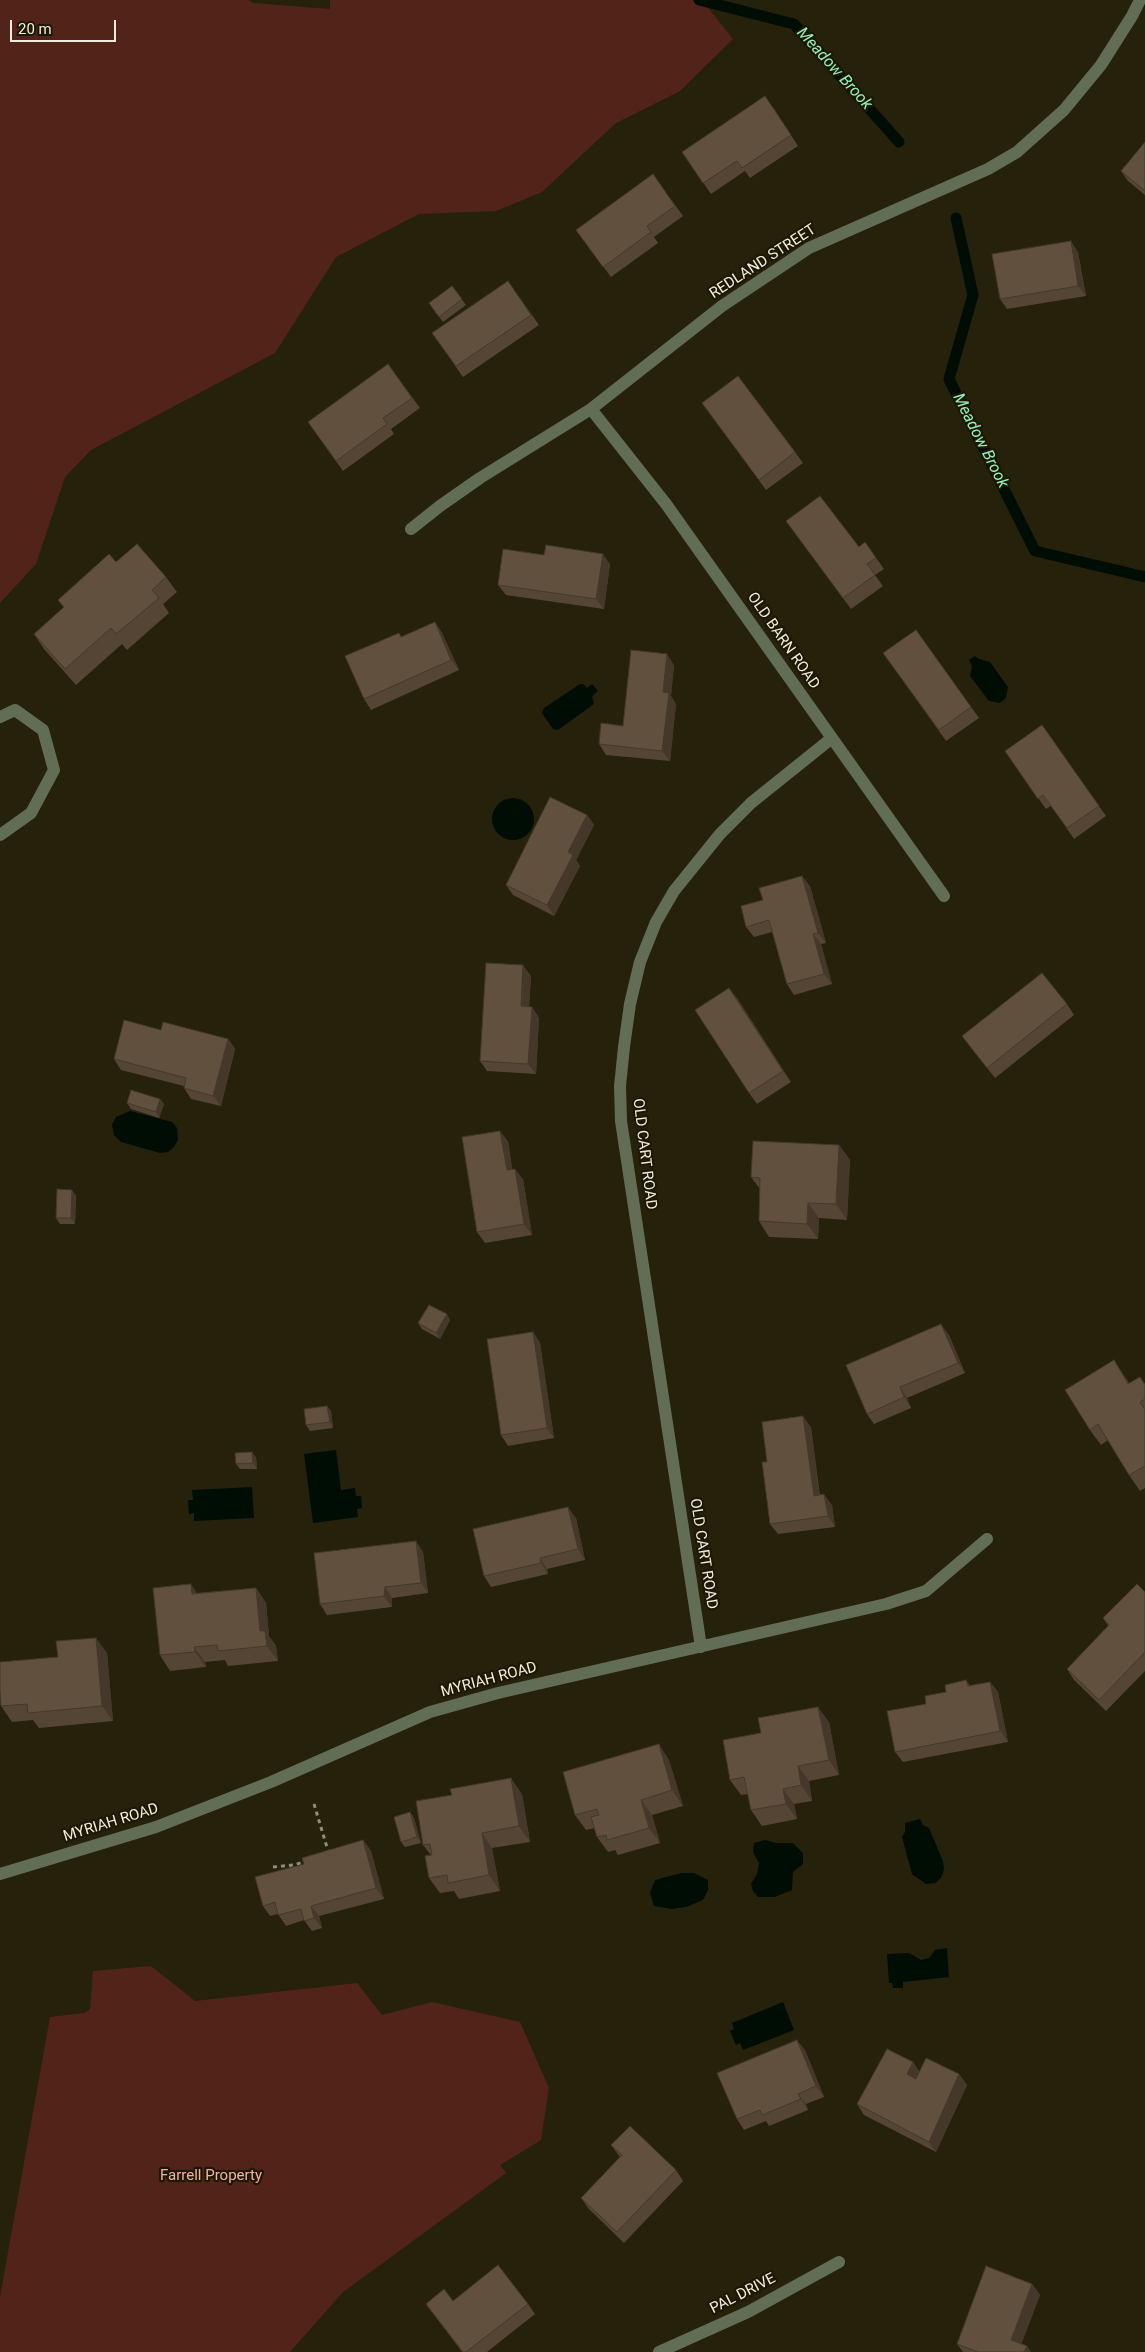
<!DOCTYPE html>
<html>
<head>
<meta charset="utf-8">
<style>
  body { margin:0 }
  #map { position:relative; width:1145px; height:2352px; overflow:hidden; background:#26210b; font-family:Roboto,sans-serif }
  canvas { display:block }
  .scale { position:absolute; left:10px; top:20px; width:106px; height:22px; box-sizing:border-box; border:2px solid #f0ede0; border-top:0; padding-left:6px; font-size:15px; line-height:18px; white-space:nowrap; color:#f0ede0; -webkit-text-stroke:4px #1d1803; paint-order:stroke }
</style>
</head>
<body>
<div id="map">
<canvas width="1145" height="2352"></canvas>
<div class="scale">20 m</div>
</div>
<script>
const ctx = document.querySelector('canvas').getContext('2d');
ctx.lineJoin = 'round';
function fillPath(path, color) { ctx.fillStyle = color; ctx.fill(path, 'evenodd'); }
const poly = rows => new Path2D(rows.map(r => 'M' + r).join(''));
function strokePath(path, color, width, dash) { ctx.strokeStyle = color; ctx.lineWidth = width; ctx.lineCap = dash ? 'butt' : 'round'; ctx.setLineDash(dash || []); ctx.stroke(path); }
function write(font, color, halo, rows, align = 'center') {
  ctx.font = font + ' Roboto,sans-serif'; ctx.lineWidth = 4.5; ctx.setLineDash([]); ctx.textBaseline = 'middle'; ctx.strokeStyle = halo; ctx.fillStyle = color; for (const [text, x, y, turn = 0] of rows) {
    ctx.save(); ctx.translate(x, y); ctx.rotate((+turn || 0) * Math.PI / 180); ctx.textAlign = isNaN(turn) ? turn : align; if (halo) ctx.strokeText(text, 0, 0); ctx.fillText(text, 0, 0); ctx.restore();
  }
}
fillPath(poly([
  [0,0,248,0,253,3,330,9,330,0,702,0,733,39,680,91,616,123,542,192,496,211,419,214,336,257,275,353,91,450,65,477,36,564,0,603],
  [151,1966,195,2001,357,1983,382,2015,432,2002,520,2022,549,2088,541,2140,500,2165,506,2173,343,2292,290,2352,0,2352,0,2297,50,2017,85,2013,90,2009,93,1971]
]), '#522419');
fillPath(poly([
  [975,656,979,659,990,662,1008,687,1006,698,1000,703,989,701,970,676,972,666,969,660],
  [580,684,583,684,587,688,592,684,598,691,592,696,594,704,558,730,553,729,542,713,544,708],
  '492 819a21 21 0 1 1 42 0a21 21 0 1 1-42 0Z',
  [130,1111,172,1122,177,1128,178,1140,174,1147,168,1152,160,1153,121,1142,114,1135,112,1125,116,1117],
  [336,1450,341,1490,355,1488,356,1496,361,1496,362,1508,357,1509,358,1517,313,1523,304,1454],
  [252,1487,254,1518,194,1521,194,1513,189,1514,188,1500,193,1500,192,1490],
  [920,1819,923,1825,929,1828,943,1861,944,1870,941,1878,935,1883,926,1884,912,1874,902,1837,905,1832,905,1823],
  [765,1840,776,1843,793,1843,803,1853,803,1864,793,1872,792,1890,775,1897,758,1897,753,1891,751,1884,757,1874,759,1863,753,1852,754,1843],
  [682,1873,694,1873,708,1880,708,1890,703,1900,686,1907,672,1909,654,1906,650,1893,655,1880],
  [947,1948,949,1977,903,1982,903,1988,893,1988,892,1983,889,1983,887,1954,909,1953,921,1960,929,1958,935,1950],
  [783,2002,794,2030,743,2050,740,2043,736,2045,730,2031,734,2029,732,2023]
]), '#000d05');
strokePath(poly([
  [699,0,794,24,899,142],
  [956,218,973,295,949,379,1035,551,1145,577]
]), '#000d05', 11);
strokePath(poly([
  [314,1804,329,1854],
  [273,1867,294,1865,307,1861]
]), '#918d7c', 3, [4, 4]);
strokePath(poly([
  [591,409,666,504,944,896],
  [411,529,440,506,480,478,591,409,722,306,809,248,988,169,1017,152,1064,110,1101,65,1132,16,1140,0],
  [0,717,15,710,43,730,54,770,31,813,0,835],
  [701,1647,621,1121,620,1086,624,1047,630,1004,640,962,656,922,674,891,720,834,751,803,832,738],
  [0,1874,156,1827,271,1782,430,1712,498,1693,886,1604,926,1591,987,1539],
  [659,2352,748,2312,839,2262]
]), '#626d56', 12);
fillPath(poly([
  [773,107,798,146,750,178,745,171,711,194,682,152],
  [1145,142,1145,195,1128,181,1121,171],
  [653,174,683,216,654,237,658,243,611,277,576,230],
  [1078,252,1086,296,1007,309,1000,299],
  [508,281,539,325,463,377,432,333],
  [452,286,466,305,443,322,429,303],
  [388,364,420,408,391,429,394,434,343,471,308,422],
  [702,403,795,452,803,463,766,490],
  [786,521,859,547,865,542,884,569,875,575,883,586,851,609],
  [116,562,166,577,177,592,163,604,169,613,127,650,122,644,76,685,44,649,34,634,64,608,58,600],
  [610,564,604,609,506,595,498,585],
  [435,622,442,633,459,670,371,710,364,699,402,637],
  [916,630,979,718,946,741,883,653],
  [674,665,671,696,676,704,670,761,606,755,599,744,623,726],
  [1042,725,1106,816,1074,839,1051,806,1046,809,1005,751],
  [587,815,594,825,576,860,580,866,554,916,513,895,506,885],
  [810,886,826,943,821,944,832,984,794,995,787,984,772,932,754,937,746,927],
  [531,976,529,1007,532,1007,539,1018,536,1074,487,1071,480,1061],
  [737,998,791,1082,757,1104,749,1093],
  [1067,1004,1074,1015,995,1078,962,1036],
  [161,1030,228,1039,235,1049,221,1106,191,1099,184,1088,184,1086,121,1070,114,1059],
  [160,1099,164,1104,159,1118,131,1109,127,1103],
  [508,1141,512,1169,523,1179,532,1235,485,1243,477,1232],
  [839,1145,850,1160,847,1220,819,1218,818,1239,769,1237,759,1221,760,1189,751,1177],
  [76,1195,75,1224,60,1224,56,1218],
  [450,1320,440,1339,422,1329,418,1323],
  [533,1332,540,1343,554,1438,508,1446,501,1435],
  [949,1335,965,1373,907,1398,911,1408,874,1424,867,1414],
  [1114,1360,1129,1383,1140,1377,1145,1384,1145,1488,1140,1491,1129,1475,1108,1440,1101,1445,1090,1430],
  [327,1406,331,1411,333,1428,310,1431,306,1425],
  [811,1427,820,1495,832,1505,835,1527,778,1534,770,1524,767,1462],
  [256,1457,257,1469,240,1469,236,1464],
  [576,1518,585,1560,547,1569,548,1574,491,1587,484,1576],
  [423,1552,428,1593,392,1598,392,1607,327,1615,320,1604],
  [256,1588,266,1603,269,1636,276,1646,278,1661,228,1666,225,1660,205,1662,206,1667,170,1671,160,1655,198,1593],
  [1145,1592,1145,1671,1106,1711,1074,1680,1067,1669,1108,1626,1103,1618],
  [107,1653,113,1721,39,1728,33,1720,12,1722,1,1706],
  [966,1680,970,1686,990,1682,998,1692,1008,1742,903,1762,895,1752,926,1704],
  [829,1722,839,1775,809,1781,812,1801,794,1804,797,1819,762,1826,751,1810,748,1794,741,1795,730,1780],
  [669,1760,683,1806,652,1815,660,1843,618,1855,615,1850,608,1852,597,1837,595,1828,586,1830,575,1815],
  [522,1794,530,1842,492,1848,500,1891,459,1899,454,1891,440,1893,429,1878,431,1855,423,1845],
  [410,1812,414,1818,421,1843,405,1847,401,1842],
  [363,1840,371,1851,384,1899,319,1916,322,1928,312,1931,304,1920,286,1926,278,1914,270,1916,263,1906,304,1864],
  [805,2050,824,2097,806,2104,808,2110,769,2126,766,2121,744,2130,737,2119],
  [913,2062,919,2071,959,2074,967,2085,936,2152,864,2115,857,2104],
  [611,2145,676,2170,683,2181,624,2243,589,2209,581,2198,620,2157],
  [1032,2284,1040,2295,1021,2344,1027,2346,1031,2352,963,2352,957,2344],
  [453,2301,528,2304,535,2314,487,2352,462,2352,426,2304]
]), '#544535');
fillPath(poly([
  [1071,241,1078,252,1086,296,1078,286],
  [603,554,610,564,604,609,596,599],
  [435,622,442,633,459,670,451,660],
  [667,654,674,665,671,696,676,704,670,761,662,751,663,692],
  [587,815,594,825,576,860,580,866,554,916,547,905,568,852],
  [802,876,810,886,826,943,818,933],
  [813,934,821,944,832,984,824,974],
  [523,965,531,976,528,1017,521,1006],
  [729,988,737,998,791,1082,783,1071],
  [532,1007,539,1018,536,1074,528,1064],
  [228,1039,235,1049,221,1106,213,1096],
  [160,1099,164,1104,159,1118,156,1112],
  [500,1131,508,1141,514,1180,507,1170],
  [839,1145,850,1160,847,1220,836,1204],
  [515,1169,523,1179,532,1235,524,1224],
  [72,1190,76,1195,75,1224,71,1218],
  [808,1203,819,1218,818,1239,807,1224],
  [447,1314,450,1320,440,1339,436,1333],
  [941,1324,949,1335,965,1373,958,1363],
  [533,1332,540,1343,554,1438,547,1428],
  [900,1387,907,1398,911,1408,904,1397],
  [327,1406,331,1411,333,1428,330,1422],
  [803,1416,811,1427,821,1507,814,1496],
  [252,1452,256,1457,257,1469,253,1463],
  [824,1494,832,1505,835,1527,828,1516],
  [568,1507,576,1518,585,1560,578,1549],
  [416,1541,423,1552,428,1593,421,1583],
  [540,1558,547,1569,548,1574,541,1563],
  [191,1584,202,1600,192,1594],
  [385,1587,392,1598,392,1607,384,1596],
  [256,1588,266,1603,269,1636,276,1646,278,1661,267,1646,260,1631],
  [96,1638,107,1653,113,1721,102,1706],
  [194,1647,205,1662,206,1667,195,1652],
  [990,1682,998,1692,1008,1742,1000,1731],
  [818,1707,829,1722,839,1775,829,1760],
  [659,1744,669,1760,683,1806,672,1790],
  [798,1766,809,1781,812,1801,801,1785],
  [511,1778,522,1794,530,1842,519,1826],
  [783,1789,794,1804,797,1819,786,1804],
  [641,1800,652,1815,660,1843,649,1828],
  [410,1812,414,1818,421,1843,417,1837],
  [482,1833,492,1848,500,1891,489,1875],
  [363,1840,371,1851,384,1899,376,1888],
  [311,1906,319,1916,322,1928,314,1918],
  [797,2040,805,2050,824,2097,816,2086],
  [913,2062,920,2073,914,2085,907,2074],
  [959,2074,967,2085,936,2152,929,2142],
  [798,2094,806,2104,808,2110,801,2099],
  [1032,2284,1040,2295,1019,2351,1011,2340],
  [1027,2346,1031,2352,1024,2352]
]), '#45382b');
const building = poly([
  [765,96,791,135,742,168,737,161,703,183,682,152,765,96],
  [1145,142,1145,191,1121,171,1145,142],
  [653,174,675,206,647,226,651,232,603,267,576,230,653,174],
  [1071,241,1078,286,1000,299,992,254,1071,241],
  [508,281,531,315,456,366,432,333,508,281],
  [452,286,462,299,439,317,429,303,452,286],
  [388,364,412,398,383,418,387,424,336,461,308,422,388,364],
  [738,376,795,452,759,480,702,403,738,376],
  [820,496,859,547,865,542,876,558,867,564,875,575,843,598,786,521,820,496],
  [137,544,166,577,152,590,159,598,116,634,111,628,65,669,34,634,64,607,58,600,109,554,116,562,137,544],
  [546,545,603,554,596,599,498,585,503,549,544,555,546,545],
  [435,622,451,660,364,699,345,656,399,633,401,637,435,622],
  [916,630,971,707,939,730,883,653,916,630],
  [631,650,667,654,663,692,669,693,662,751,599,744,601,723,623,726,631,650],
  [1042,725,1099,806,1067,828,1043,795,1038,799,1005,751,1042,725],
  [550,797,587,815,568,852,573,855,547,905,506,885,550,797],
  [802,876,818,933,813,934,824,974,787,984,769,920,746,927,741,906,763,900,759,888,802,876],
  [486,963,523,965,521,1006,532,1007,528,1064,480,1061,486,963],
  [1042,973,1067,1004,987,1068,962,1036,1042,973],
  [729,988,783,1071,749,1093,695,1010,729,988],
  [124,1020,161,1030,163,1022,228,1039,213,1096,184,1088,186,1078,114,1059,124,1020],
  [131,1090,160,1099,156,1112,127,1103,131,1090],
  [500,1131,507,1170,515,1169,524,1224,477,1232,462,1137,500,1131],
  [753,1141,839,1145,836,1204,808,1203,807,1224,759,1221,760,1178,751,1177,753,1141],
  [57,1189,72,1190,71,1218,56,1218,57,1189],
  [429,1305,447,1314,436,1333,418,1323,429,1305],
  [941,1324,958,1363,900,1387,904,1397,867,1414,846,1365,941,1324],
  [533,1332,547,1428,501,1435,487,1339,533,1332],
  [1114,1360,1128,1384,1140,1377,1145,1385,1145,1399,1140,1402,1145,1410,1145,1466,1129,1475,1098,1424,1090,1430,1065,1390,1114,1360],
  [327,1406,330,1422,306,1425,304,1409,327,1406],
  [803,1416,814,1496,824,1494,828,1516,770,1524,762,1462,767,1462,762,1422,803,1416],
  [252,1452,253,1463,236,1464,235,1453,252,1452],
  [568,1507,578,1549,540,1558,541,1563,484,1576,473,1529,568,1507],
  [416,1541,421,1583,385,1587,384,1596,320,1604,314,1553,416,1541],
  [191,1584,192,1594,256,1588,260,1631,265,1631,267,1646,218,1651,217,1645,194,1647,195,1652,160,1655,153,1588,191,1584],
  [1137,1584,1145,1592,1145,1652,1099,1700,1067,1669,1109,1625,1103,1618,1137,1584],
  [96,1638,102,1706,28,1713,27,1704,1,1706,0,1691,0,1662,58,1657,56,1641,96,1638],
  [966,1680,968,1686,990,1682,1000,1731,895,1752,887,1711,926,1704,925,1696,946,1692,945,1685,966,1680],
  [818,1707,829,1760,798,1766,801,1785,783,1789,786,1804,751,1810,744,1777,730,1780,723,1740,761,1733,758,1718,818,1707],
  [659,1744,672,1790,641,1800,649,1828,607,1840,606,1835,597,1837,591,1817,599,1815,597,1809,575,1815,563,1772,659,1744],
  [511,1778,519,1826,482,1833,489,1875,448,1883,447,1875,429,1878,425,1856,432,1855,430,1844,423,1845,416,1801,452,1795,450,1789,511,1778],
  [410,1812,417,1837,401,1842,394,1817,410,1812],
  [363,1840,376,1888,311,1906,314,1918,304,1921,301,1909,278,1915,275,1902,263,1906,255,1877,304,1864,302,1858,363,1840],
  [797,2040,816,2086,798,2094,801,2099,762,2115,760,2110,737,2119,717,2073,797,2040],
  [887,2049,913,2062,907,2074,916,2079,926,2058,959,2074,929,2142,857,2104,887,2049],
  [630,2126,676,2170,617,2232,581,2198,622,2155,611,2145,630,2126],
  [498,2265,528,2304,466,2352,463,2352,426,2304,444,2289,453,2301,498,2265],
  [986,2266,1032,2284,1011,2340,1027,2346,1024,2352,978,2352,957,2344,986,2266]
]);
fillPath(building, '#62503e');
strokePath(building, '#45382b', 1);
write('15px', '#f0ede0', '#1d1803', [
  ["REDLAND STREET",763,262,-33],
  ["OLD BARN ROAD",783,641,55],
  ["OLD CART ROAD",644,1154,83],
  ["OLD CART ROAD",703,1554,81],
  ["MYRIAH ROAD",489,1680,-15],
  ["MYRIAH ROAD",111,1823,-17],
  ["PAL DRIVE",743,2294,-27]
]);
write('15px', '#fbb09e', '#1d1803', [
  ["Farrell Property",211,2176]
]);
write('italic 16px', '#94f1be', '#1d1803', [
  ["Meadow Brook",834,69,48],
  ["Meadow Brook",980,441,63]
]);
</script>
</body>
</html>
